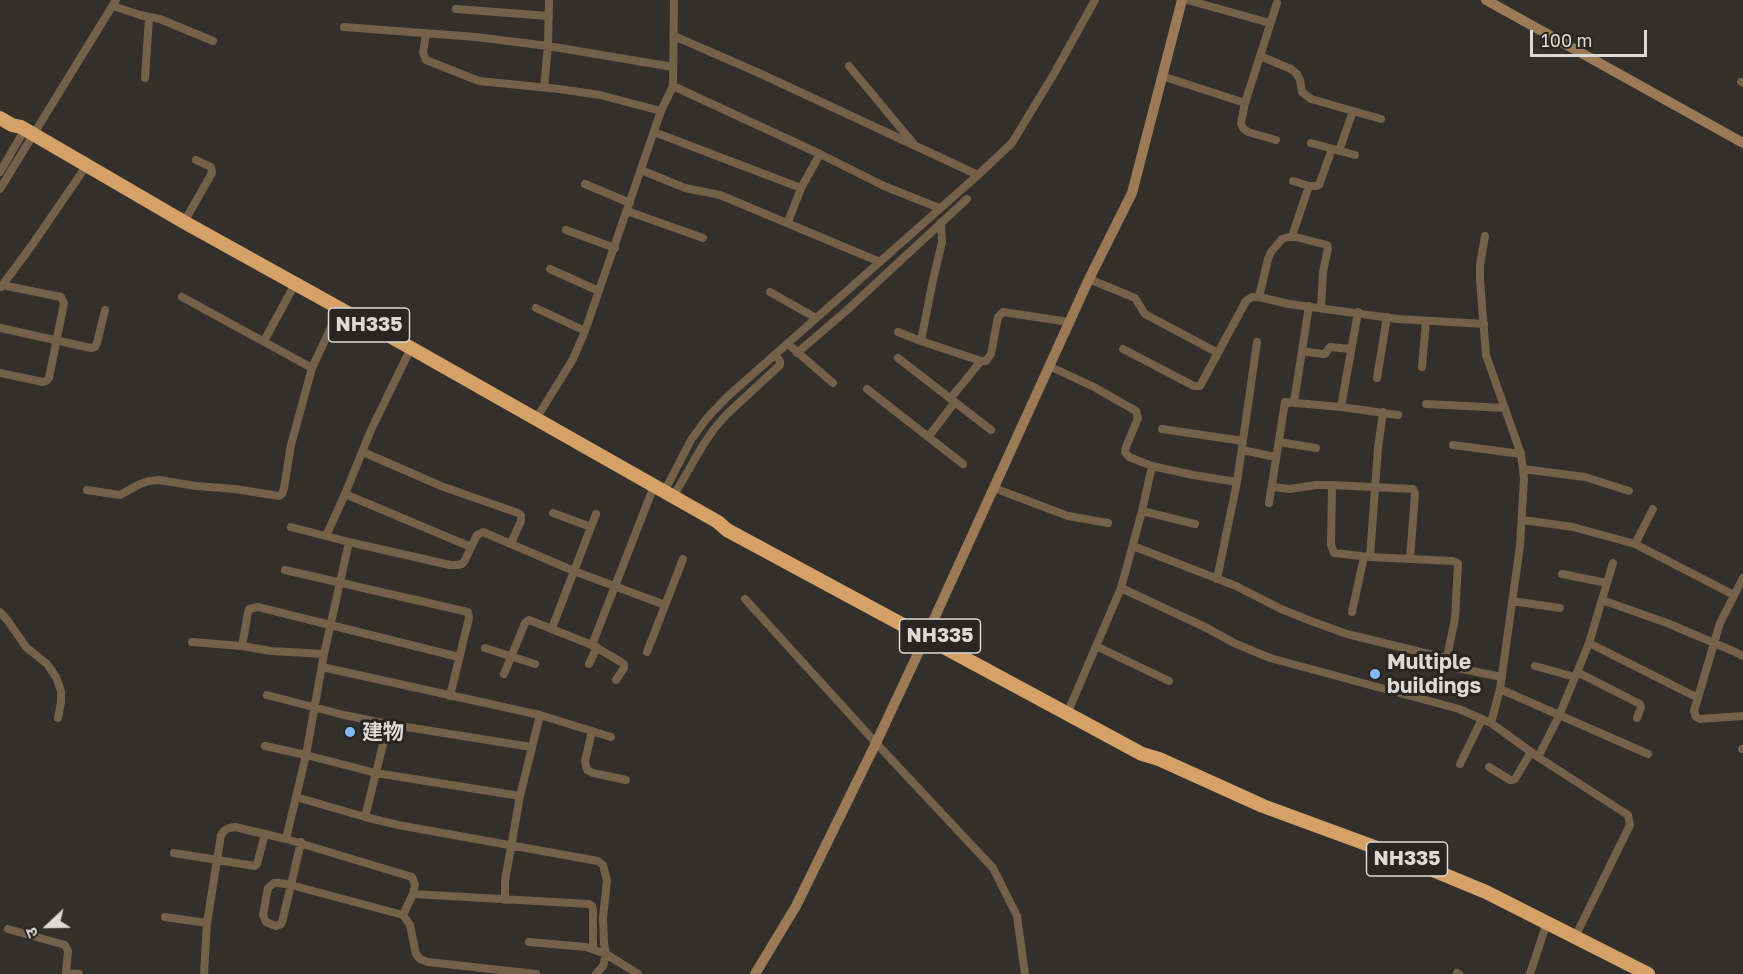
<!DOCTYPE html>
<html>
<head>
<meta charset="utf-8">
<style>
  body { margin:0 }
  #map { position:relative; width:1743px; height:974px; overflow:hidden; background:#332f2b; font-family:"Golos Text","Noto Sans Devanagari",sans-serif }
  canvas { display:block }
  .north { position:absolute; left:18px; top:896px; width:60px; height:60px; -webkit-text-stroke:4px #292522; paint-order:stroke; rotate:248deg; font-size:16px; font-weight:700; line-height:24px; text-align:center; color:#dcd9d7 }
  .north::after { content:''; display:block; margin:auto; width:21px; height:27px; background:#dcd9d7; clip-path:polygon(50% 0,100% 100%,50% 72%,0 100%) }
  .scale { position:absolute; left:1530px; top:30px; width:117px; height:27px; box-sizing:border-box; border:3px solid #dcd9d7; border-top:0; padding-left:8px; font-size:18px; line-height:21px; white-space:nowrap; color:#dcd9d7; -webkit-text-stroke:4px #292522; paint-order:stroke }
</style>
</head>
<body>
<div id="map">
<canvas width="1743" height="974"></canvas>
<div class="north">उ</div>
<div class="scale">100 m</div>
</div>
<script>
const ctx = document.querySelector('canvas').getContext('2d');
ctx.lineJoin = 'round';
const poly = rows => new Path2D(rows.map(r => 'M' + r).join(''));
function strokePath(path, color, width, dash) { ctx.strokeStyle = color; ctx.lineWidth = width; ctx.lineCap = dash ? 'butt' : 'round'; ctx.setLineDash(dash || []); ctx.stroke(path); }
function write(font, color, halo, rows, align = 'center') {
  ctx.font = font + ' "Golos Text","Noto Sans SC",sans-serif'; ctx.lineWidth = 6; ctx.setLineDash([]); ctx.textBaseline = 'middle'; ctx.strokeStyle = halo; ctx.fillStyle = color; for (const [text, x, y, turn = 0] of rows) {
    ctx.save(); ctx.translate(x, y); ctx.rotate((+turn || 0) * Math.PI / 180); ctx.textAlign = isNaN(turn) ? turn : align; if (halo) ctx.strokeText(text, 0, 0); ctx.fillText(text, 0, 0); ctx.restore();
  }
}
strokePath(poly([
  [1187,0,1270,23],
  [113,6,140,15,160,19,213,41],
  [456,9,549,16],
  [344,27,476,37,548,46,673,67],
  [426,34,423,53,426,60,479,81,559,89,600,95,661,111],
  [674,36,759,73,978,175],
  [1260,56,1291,69,1297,74,1300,80,1302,92,1311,99,1381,119],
  [849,66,913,143],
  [1162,76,1245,103],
  [145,78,149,18],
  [1741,82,1743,83],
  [673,86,820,154,884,186,939,208],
  [544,87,548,46,549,0],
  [654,132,801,188],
  [1276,140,1248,132,1243,128,1241,123,1245,103,1277,3],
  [1311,143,1355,155],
  [1339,151,1353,111],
  [641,170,685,188,720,195,880,262],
  [0,172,25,129],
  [1293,181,1309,186,1315,186,1319,185,1332,149],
  [585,184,630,203],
  [0,189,116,0],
  [627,211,703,238],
  [184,222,212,173,211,167,196,160],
  [788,222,801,188,820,154],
  [566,230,615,248],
  [1292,236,1309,186],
  [1485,236,1480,265,1480,280,1486,355,1521,454,1524,478,1520,546,1500,689,1491,723],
  [550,269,599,291],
  [1089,279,1135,298,1145,314,1218,353],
  [1,287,32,245,87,165],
  [770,292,816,318],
  [182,297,312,368],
  [1259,297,1268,259,1271,252,1282,239,1292,236,1327,245,1328,248,1323,272,1321,307],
  [536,308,585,331],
  [0,328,91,348,95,347,97,343,105,310],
  [898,332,921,341,981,361,986,361,991,354,998,317,1003,312,1069,322],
  [264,341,295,284],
  [921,341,933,280,942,242,941,223],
  [788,344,833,383],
  [1123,349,1194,386,1200,386,1246,301,1252,297,1259,297,1289,304,1398,319,1484,324],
  [1302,351,1322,354,1325,354,1330,347,1351,349],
  [797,353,846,311,967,199],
  [898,358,991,430],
  [1049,366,1094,387,1136,411,1138,418,1126,447,1125,452,1129,457,1152,466,1193,475,1237,482],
  [1422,367,1426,321],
  [0,373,43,382,46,381,49,378,64,303,61,297,2,285],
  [1377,378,1387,317],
  [867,389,963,464],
  [950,399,981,361],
  [1294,402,1309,306],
  [1426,404,1505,408],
  [1341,407,1358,312],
  [536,419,573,359,585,331,661,111,673,86,674,0],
  [1162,429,1243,441],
  [929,436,955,402],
  [1279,442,1316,448],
  [1453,445,1521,454],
  [1242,450,1276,457],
  [363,452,441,486,518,513,521,515,521,521,511,543],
  [1152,466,1142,511,1121,588,1207,628,1234,643,1270,658,1459,709,1491,723,1538,757,1628,815,1630,825,1575,937],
  [1523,469,1585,477,1629,491],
  [1272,487,1290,489,1316,485,1332,485,1413,489,1415,494,1410,559],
  [994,488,1068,516,1108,523],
  [87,490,120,495,140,484,149,481,159,480,196,486,235,489,279,496,282,494,284,488,291,445,312,368,340,308],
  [664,492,691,440,707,418,727,397,978,175,1012,143,1055,72,1095,0],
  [345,494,471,547],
  [673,497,703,445,714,429,726,415,780,365,780,361,775,355],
  [1269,503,1285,402,1341,407,1398,415],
  [1142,511,1195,524],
  [553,513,591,527],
  [1523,520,1573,527,1635,544,1734,595],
  [291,527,349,542,450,565,458,565,462,564,465,560,477,535,483,532,574,571,665,605],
  [326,536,345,494,371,430,411,348],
  [349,542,324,654,306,755,376,773,520,796],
  [1635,544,1653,509],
  [1133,546,1236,586,1281,609,1311,621,1347,634,1441,657,1447,657,1455,619,1458,563,1452,561,1370,557,1334,553,1331,545,1332,485],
  [1370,557,1378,448,1383,412],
  [285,570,468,612,469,618,450,696],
  [1562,574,1607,583],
  [1743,578,1720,623,1694,711,1696,717,1700,719,1743,716],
  [1217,579,1237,482,1257,342],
  [745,599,876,743,993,868,1017,916,1025,974],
  [1602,600,1667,623,1733,651,1743,656],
  [1512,601,1560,608],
  [0,612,8,621,26,647,47,664,56,677,61,691,61,702,58,718],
  [1352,612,1364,557],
  [552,628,596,514],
  [192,642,242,646,271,651,324,654],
  [1589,643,1698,698],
  [592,645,654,486],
  [242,646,248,613,249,609,258,607,459,657],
  [1096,646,1169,681],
  [485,648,535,664],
  [647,652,683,559],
  [1447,657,1453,664,1457,668,1502,677],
  [589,664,597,647],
  [1535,666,1575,677],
  [322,667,540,715,611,737],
  [1577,672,1640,704,1641,707,1637,718],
  [504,674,525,623,529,620,592,645,621,662,624,664,624,668,616,680],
  [1500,689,1648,754],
  [267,695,344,715,388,724,531,747],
  [1070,707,1121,588],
  [388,724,365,817,398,825,598,861,603,865,607,881,603,917,604,944,606,954,638,974],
  [592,731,585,761,587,770,593,773,626,780],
  [1742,749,1743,749],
  [1538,757,1559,716,1589,643,1613,563],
  [1460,764,1482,719],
  [1489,767,1510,780,1513,780,1515,779,1531,752],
  [296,797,365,817],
  [286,839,412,877,415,885,413,894,403,915],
  [301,842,291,885,282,922,281,924,276,926,266,922,263,915,268,888,274,883,279,883,291,885,403,915,410,925,416,954,420,959,428,962,536,974],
  [174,853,255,866,257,864,265,834],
  [413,894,589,904,592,906,593,910,593,948],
  [505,900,505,881,520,796,540,715],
  [165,917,207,923],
  [8,929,65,945,68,951,66,974],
  [529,942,586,947,606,954,603,966,596,974],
  [66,973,79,974],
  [1457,973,1459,974],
  [204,974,207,923,221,835,225,830,229,828,235,827,286,839,306,755,265,746],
  [1530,974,1547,922]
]), '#75604a', 8);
strokePath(poly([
  [1486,0,1743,143],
  [755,974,796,906,876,743,929,630,1089,279,1132,193,1182,0]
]), '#9c7a56', 10);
strokePath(poly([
  [0,118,12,125,21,127,184,222,411,348,718,522,727,530,1142,754,1159,759,1263,806,1399,856,1486,892,1648,974]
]), '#d5a167', 14);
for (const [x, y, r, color] of [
  [1375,674,6,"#84bcfb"],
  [350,732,6,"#84bcfb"]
]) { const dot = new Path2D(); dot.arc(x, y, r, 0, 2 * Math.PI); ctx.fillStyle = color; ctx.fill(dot); strokePath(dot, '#292522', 2); }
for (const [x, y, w] of [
  [369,325,81],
  [940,636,81],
  [1407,859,81]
]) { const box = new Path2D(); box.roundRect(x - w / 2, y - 17, w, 34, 4.5); ctx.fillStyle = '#292522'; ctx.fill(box); strokePath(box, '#dcd9d7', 1.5); }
write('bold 20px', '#dcd9d7', null, [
  ["NH335",369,325],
  ["NH335",940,636],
  ["NH335",1407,859]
]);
write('bold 21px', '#dcd9d7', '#292522', [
  ["Multiple",1387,662],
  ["buildings",1387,686],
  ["建物",362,732]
], 'left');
</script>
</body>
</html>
